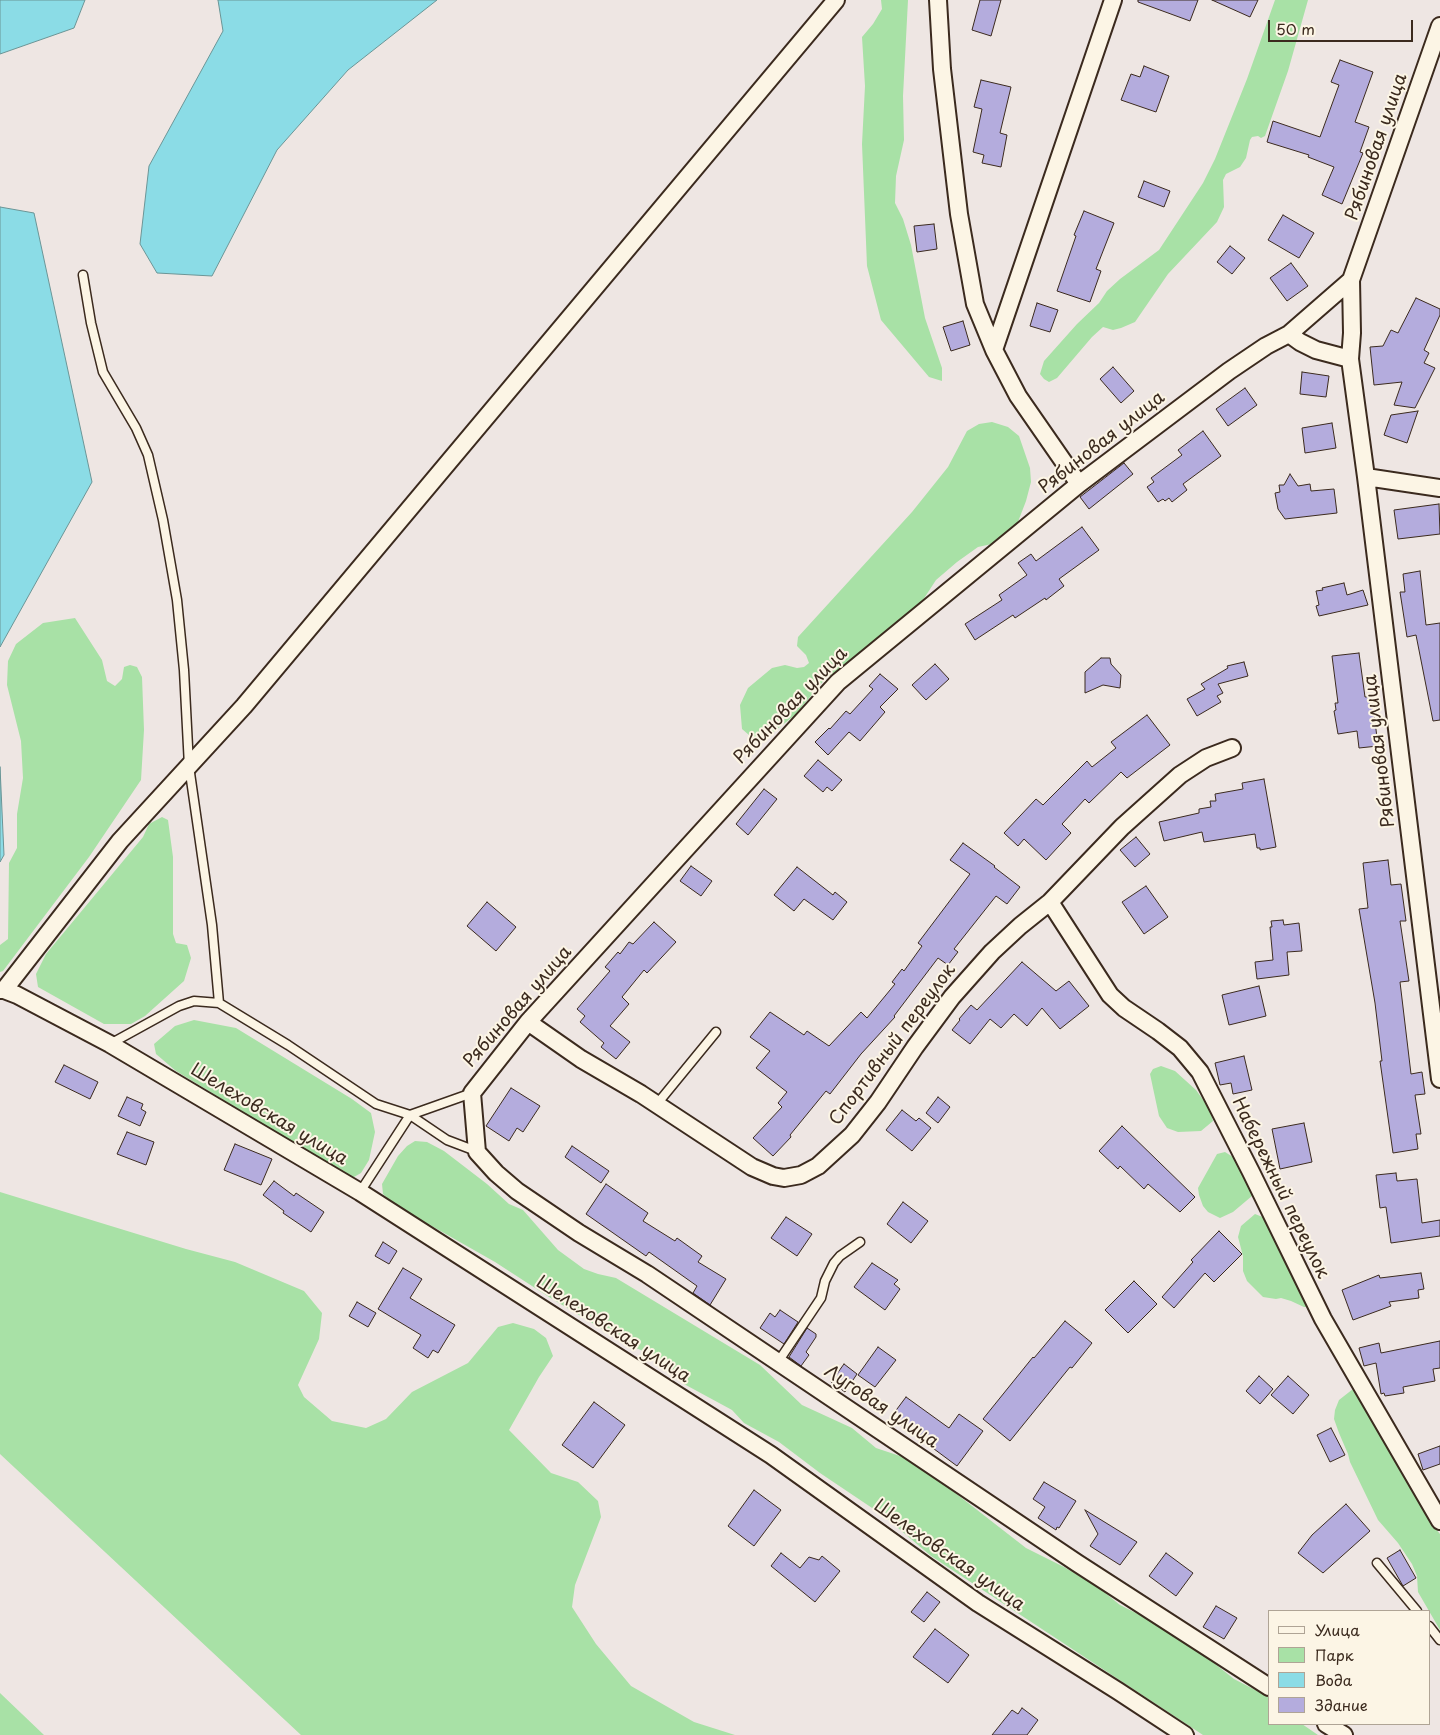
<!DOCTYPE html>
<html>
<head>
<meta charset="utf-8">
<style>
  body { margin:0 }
  #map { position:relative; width:1440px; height:1735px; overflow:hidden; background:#eee6e3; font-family:"Playpen Sans",sans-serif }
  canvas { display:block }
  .legend { position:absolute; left:1268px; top:1610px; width:162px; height:115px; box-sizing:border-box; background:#fcf5e5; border:1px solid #afa495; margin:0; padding:6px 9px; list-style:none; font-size:15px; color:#3b2a1e }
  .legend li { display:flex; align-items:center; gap:10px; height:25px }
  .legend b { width:25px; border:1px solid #afa495 }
  .scale { position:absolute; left:1268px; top:20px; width:145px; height:22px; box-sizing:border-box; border:2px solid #3b2a1e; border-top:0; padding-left:6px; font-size:15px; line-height:18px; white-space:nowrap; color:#3b2a1e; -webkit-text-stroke:4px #fcf5e5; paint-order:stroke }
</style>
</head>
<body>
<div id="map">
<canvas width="1440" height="1735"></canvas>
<ul class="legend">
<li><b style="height:6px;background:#fcf5e5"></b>Улица</li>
<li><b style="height:14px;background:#a8e1a6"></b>Парк</li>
<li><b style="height:14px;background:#8bdce6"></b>Вода</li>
<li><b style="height:14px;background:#b4acdd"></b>Здание</li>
</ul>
<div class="scale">50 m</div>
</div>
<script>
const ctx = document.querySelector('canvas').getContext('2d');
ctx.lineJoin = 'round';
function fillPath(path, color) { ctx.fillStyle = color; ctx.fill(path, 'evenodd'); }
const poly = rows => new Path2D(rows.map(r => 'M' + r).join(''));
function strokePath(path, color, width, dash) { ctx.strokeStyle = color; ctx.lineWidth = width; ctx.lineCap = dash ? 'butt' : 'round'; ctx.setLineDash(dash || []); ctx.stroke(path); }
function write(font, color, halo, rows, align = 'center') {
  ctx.font = font + ' "Playpen Sans",sans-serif'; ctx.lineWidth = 4; ctx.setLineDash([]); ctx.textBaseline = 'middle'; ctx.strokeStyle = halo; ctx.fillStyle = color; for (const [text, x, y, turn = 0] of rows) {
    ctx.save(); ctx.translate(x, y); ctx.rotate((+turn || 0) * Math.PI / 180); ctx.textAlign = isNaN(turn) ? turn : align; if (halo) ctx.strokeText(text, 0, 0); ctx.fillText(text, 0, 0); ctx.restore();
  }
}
fillPath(poly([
  [881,0,908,0,903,96,904,140,896,176,895,203,903,219,911,245,925,318,942,368,942,381,929,377,881,320,867,266,862,144,865,86,862,37,873,24,882,9],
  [1275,0,1308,0,1288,71,1265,136,1261,138,1258,136,1252,137,1250,140,1246,158,1240,167,1226,174,1223,180,1224,207,1217,222,1168,274,1135,322,1121,328,1113,330,1103,327,1092,337,1057,378,1049,382,1044,379,1040,374,1044,361,1077,324,1099,303,1107,291,1120,279,1159,250,1203,183,1215,159,1247,79],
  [992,422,1008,427,1019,436,1030,468,1031,482,1026,501,1016,527,996,543,978,547,957,562,936,580,921,603,901,626,825,679,795,715,771,734,756,741,742,729,740,705,748,688,772,668,785,665,797,668,804,667,809,663,806,655,797,646,798,637,912,512,948,467,967,431,979,424],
  [75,618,102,660,107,681,115,686,122,679,124,667,130,665,137,667,142,677,144,730,141,780,89,857,3,971,0,972,0,945,8,939,9,863,17,848,17,814,23,778,21,741,7,685,8,661,16,644,43,623],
  [162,817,168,820,173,857,173,934,176,943,187,945,191,958,184,981,145,1016,131,1024,104,1024,38,987,36,974,46,954,143,837,149,824],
  [194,1020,236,1028,352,1099,371,1113,375,1132,369,1160,361,1173,354,1177,348,1176,176,1071,156,1054,154,1044,175,1026],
  [1161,1066,1175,1071,1196,1090,1209,1108,1213,1121,1201,1131,1178,1132,1167,1128,1159,1116,1150,1074,1153,1069],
  [415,1141,427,1142,444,1151,487,1184,509,1204,523,1210,558,1250,584,1269,598,1274,616,1278,760,1365,802,1405,852,1428,876,1448,903,1457,927,1471,1026,1548,1064,1567,1098,1587,1120,1605,1142,1616,1209,1659,1234,1679,1265,1695,1269,1698,1269,1724,1302,1724,1318,1735,1203,1735,931,1556,884,1516,820,1473,779,1442,744,1423,732,1410,684,1384,652,1355,627,1344,549,1297,495,1262,393,1204,383,1194,382,1184,398,1156,407,1146],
  [1225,1152,1233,1157,1252,1188,1252,1196,1233,1212,1220,1218,1208,1212,1203,1206,1199,1195,1198,1188,1217,1154],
  [0,1192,186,1249,235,1262,304,1291,322,1313,319,1339,298,1385,304,1397,332,1421,366,1428,386,1419,412,1392,468,1363,498,1327,513,1323,534,1329,546,1338,553,1356,539,1377,509,1430,551,1473,578,1482,598,1501,601,1517,575,1585,572,1607,596,1644,631,1686,694,1722,735,1735,301,1735,0,1454],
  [1255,1214,1265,1218,1308,1307,1304,1307,1291,1301,1281,1298,1276,1299,1263,1297,1247,1281,1243,1271,1243,1256,1238,1237,1241,1226],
  [1353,1389,1359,1394,1420,1497,1435,1528,1440,1534,1440,1630,1418,1592,1417,1576,1412,1564,1398,1543,1378,1520,1350,1462,1348,1454,1339,1433,1334,1419,1335,1410,1339,1400],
  [0,1693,44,1735,0,1735]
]), '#a8e1a6');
const water = poly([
  [0,0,85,0,74,28,0,54,0,0],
  [218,0,437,0,348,70,277,150,212,276,157,273,140,244,149,166,223,31,218,0],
  [0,207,34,213,92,482,0,647,0,207],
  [0,767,4,855,0,862,0,767]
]);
fillPath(water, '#8bdce6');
strokePath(water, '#6b9596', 1);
const building = poly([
  [980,0,1001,0,991,36,972,30,980,0],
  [1138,0,1198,0,1190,21,1138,2,1138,0],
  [1212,0,1258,0,1250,17,1212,0],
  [1340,60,1373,72,1355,122,1369,127,1360,152,1363,153,1342,204,1322,195,1334,167,1308,157,1309,155,1267,142,1273,121,1320,137,1339,85,1331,82,1340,60],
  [1144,66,1169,76,1156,112,1121,100,1131,74,1140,77,1144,66],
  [981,80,1011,87,1000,133,1007,135,1001,167,982,163,984,155,973,152,982,109,974,107,981,80],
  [1144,181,1170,191,1164,207,1138,197,1144,181],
  [1084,211,1114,223,1096,269,1101,271,1090,302,1057,291,1076,236,1074,235,1084,211],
  [1283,215,1314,233,1299,258,1268,240,1283,215],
  [934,224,937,249,917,252,914,226,934,224],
  [1230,246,1245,258,1232,274,1217,262,1230,246],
  [1291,263,1308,286,1287,301,1270,278,1291,263],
  [1416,298,1440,309,1440,315,1424,350,1429,353,1424,363,1435,368,1415,408,1394,405,1402,382,1374,385,1370,347,1383,346,1391,330,1398,333,1416,298],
  [1037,303,1058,310,1050,332,1030,326,1037,303],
  [963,321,970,345,951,351,943,327,963,321],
  [1113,367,1134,391,1121,403,1100,379,1113,367],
  [1302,372,1329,376,1326,397,1300,394,1302,372],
  [1245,388,1257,405,1228,426,1216,409,1245,388],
  [1418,411,1407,443,1384,435,1391,415,1418,411],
  [1332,423,1336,448,1305,453,1302,428,1332,423],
  [1203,431,1221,456,1183,484,1187,490,1172,502,1169,498,1165,501,1163,499,1158,502,1147,487,1154,482,1151,478,1182,455,1178,450,1203,431],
  [1124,463,1133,474,1089,509,1080,497,1124,463],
  [1290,474,1298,486,1310,484,1311,491,1334,489,1337,513,1285,519,1278,509,1275,493,1280,492,1279,485,1284,485,1290,474],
  [1439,504,1440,534,1398,539,1394,510,1439,504],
  [1082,527,1099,550,1059,579,1064,586,1046,600,1045,598,1015,618,1013,615,975,640,965,624,1002,600,999,595,1027,575,1018,563,1031,554,1036,561,1082,527],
  [1420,571,1426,625,1440,623,1440,720,1433,721,1416,635,1407,637,1400,592,1405,592,1403,574,1420,571],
  [1344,583,1347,595,1363,590,1368,605,1319,616,1316,606,1319,605,1316,591,1323,590,1322,588,1344,583],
  [1359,653,1365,697,1376,696,1378,713,1374,713,1378,746,1359,748,1357,731,1338,734,1334,711,1336,710,1335,703,1338,703,1332,656,1359,653],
  [1101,658,1110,658,1111,664,1121,675,1120,688,1103,685,1085,693,1085,672,1101,658],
  [1244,662,1248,676,1218,684,1223,693,1217,696,1221,702,1197,716,1187,699,1205,689,1201,684,1228,668,1227,666,1244,662],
  [935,664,949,679,926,700,912,685,935,664],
  [880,674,898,689,880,707,885,712,860,741,849,732,828,755,815,742,829,728,830,729,846,711,850,714,873,689,869,686,880,674],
  [1147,715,1170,745,1127,778,1121,772,1089,803,1085,799,1062,824,1071,833,1046,860,1024,839,1018,846,1004,833,1036,799,1043,805,1087,761,1092,767,1116,748,1111,742,1147,715],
  [818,760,842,780,832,791,827,787,823,792,804,776,818,760],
  [1264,779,1276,847,1260,850,1260,848,1257,848,1255,834,1204,842,1202,832,1164,841,1159,822,1199,813,1199,809,1211,807,1210,801,1216,801,1215,794,1243,789,1242,783,1264,779],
  [764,789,777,799,748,835,736,824,764,789],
  [1136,837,1150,854,1135,867,1120,850,1136,837],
  [963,843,995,866,994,867,1020,887,1007,904,996,896,954,949,958,952,948,965,938,958,894,1016,895,1017,861,1054,830,1094,826,1091,790,1135,791,1137,773,1156,753,1138,782,1107,778,1103,787,1092,756,1068,770,1051,750,1037,770,1012,804,1035,807,1031,829,1046,861,1012,867,1018,895,984,892,982,902,969,904,971,922,946,918,943,970,874,950,860,963,843],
  [1388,860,1391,885,1401,884,1406,921,1400,921,1409,981,1400,982,1411,1074,1422,1072,1425,1094,1415,1095,1421,1134,1416,1134,1418,1149,1393,1153,1380,1061,1382,1061,1375,1003,1359,909,1368,908,1363,863,1388,860],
  [691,866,712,881,701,896,680,881,691,866],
  [797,867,833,895,835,892,847,902,833,920,804,899,794,911,774,895,797,867],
  [1146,886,1168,917,1144,934,1122,902,1146,886],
  [487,902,516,927,496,951,467,926,487,902],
  [1283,920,1284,925,1299,923,1302,951,1287,952,1289,975,1257,979,1255,962,1273,960,1270,927,1272,927,1271,921,1283,920],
  [654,922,676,942,647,973,644,970,622,997,629,1004,610,1026,630,1042,616,1059,601,1047,604,1043,580,1022,585,1016,577,1009,610,971,605,967,618,952,620,954,629,942,633,944,654,922],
  [1022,962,1056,991,1069,981,1089,1006,1060,1029,1042,1008,1027,1026,1014,1014,1001,1028,990,1019,970,1044,952,1030,960,1020,959,1019,971,1005,977,1010,1022,962],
  [1259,986,1266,1016,1229,1025,1222,995,1259,986],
  [1244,1056,1252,1090,1233,1094,1231,1083,1220,1085,1215,1063,1244,1056],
  [64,1065,98,1082,90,1099,55,1082,64,1065],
  [511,1088,540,1106,523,1132,517,1128,509,1141,486,1126,511,1088],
  [127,1097,143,1104,141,1109,146,1112,140,1126,118,1116,127,1097],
  [938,1097,950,1107,938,1123,926,1113,938,1097],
  [902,1110,916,1121,919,1118,931,1128,912,1151,886,1130,902,1110],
  [1304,1123,1312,1162,1280,1169,1272,1129,1304,1123],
  [1122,1126,1195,1197,1180,1212,1148,1184,1144,1189,1120,1166,1118,1169,1099,1151,1122,1126],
  [127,1132,154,1142,146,1165,117,1154,127,1132],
  [235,1144,272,1159,261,1185,224,1170,235,1144],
  [572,1146,609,1171,601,1183,565,1157,572,1146],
  [1396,1173,1397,1181,1417,1179,1422,1223,1440,1220,1440,1236,1391,1243,1386,1207,1380,1208,1376,1175,1396,1173],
  [274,1181,294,1196,296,1193,324,1212,311,1232,283,1213,284,1211,263,1195,274,1181],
  [606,1184,648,1213,643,1221,675,1241,677,1238,702,1256,698,1262,726,1279,710,1305,693,1293,697,1286,649,1252,646,1256,586,1214,606,1184],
  [903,1202,928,1221,911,1243,887,1224,903,1202],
  [786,1217,812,1234,797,1256,771,1238,786,1217],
  [1219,1231,1242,1254,1214,1282,1205,1273,1174,1308,1162,1297,1193,1262,1191,1260,1219,1231],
  [383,1242,397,1251,389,1264,375,1256,383,1242],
  [872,1263,898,1280,894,1284,900,1289,885,1310,854,1287,872,1263],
  [403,1268,422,1279,410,1298,455,1325,438,1353,433,1350,428,1358,413,1348,421,1335,378,1309,403,1268],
  [1421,1273,1424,1289,1418,1290,1419,1298,1389,1302,1391,1306,1353,1320,1342,1290,1379,1275,1380,1278,1421,1273],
  [1134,1281,1157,1304,1128,1333,1105,1310,1134,1281],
  [357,1302,376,1313,368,1327,349,1316,357,1302],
  [780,1310,798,1322,784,1344,760,1328,770,1313,775,1317,780,1310],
  [1065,1321,1092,1343,1072,1368,1070,1367,1010,1441,983,1419,1033,1357,1034,1358,1065,1321],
  [807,1328,816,1334,816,1337,806,1352,809,1355,801,1366,789,1357,807,1328],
  [1440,1341,1440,1368,1433,1369,1435,1381,1403,1387,1404,1393,1385,1396,1384,1393,1381,1394,1376,1363,1364,1366,1359,1348,1379,1343,1381,1353,1440,1341],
  [878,1347,896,1360,875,1387,858,1375,878,1347],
  [844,1364,857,1374,845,1392,831,1382,844,1364],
  [1259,1376,1273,1389,1260,1404,1246,1391,1259,1376],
  [1288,1376,1309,1395,1293,1414,1271,1395,1288,1376],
  [906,1397,949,1428,959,1414,983,1431,957,1466,891,1417,906,1397],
  [594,1402,625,1425,593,1468,562,1445,594,1402],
  [1331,1428,1345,1455,1330,1462,1317,1435,1331,1428],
  [1440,1446,1440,1464,1423,1470,1418,1454,1440,1446],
  [1044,1482,1076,1501,1059,1528,1057,1527,1056,1530,1038,1518,1045,1507,1033,1499,1044,1482],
  [754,1490,781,1510,754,1546,728,1526,754,1490],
  [1346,1504,1370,1531,1323,1573,1298,1553,1312,1535,1346,1504],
  [1085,1510,1137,1542,1120,1565,1090,1546,1098,1534,1085,1510],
  [1400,1550,1416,1578,1403,1586,1387,1558,1400,1550],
  [781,1553,800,1568,809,1557,819,1560,822,1556,840,1571,815,1602,771,1566,781,1553],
  [1166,1553,1193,1573,1176,1596,1149,1576,1166,1553],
  [927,1592,940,1602,924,1622,911,1612,927,1592],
  [1216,1606,1237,1618,1224,1639,1203,1627,1216,1606],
  [935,1629,969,1655,948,1683,913,1657,935,1629],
  [1022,1708,1038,1720,1027,1735,992,1735,1012,1710,1018,1714,1022,1708]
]);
fillPath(building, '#b4acdd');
strokePath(building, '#3b2a1e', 1);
const lane = poly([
  [83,275,91,323,103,372,136,428,148,455,163,520,177,600,184,670,189,766,212,925,219,1003],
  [110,1044,179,1006,194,1001,219,1003,288,1045,376,1104,410,1115,447,1140,476,1151],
  [657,1104,716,1032],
  [360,1192,410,1115,472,1093],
  [778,1362,821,1298,825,1281,834,1263,840,1256,860,1242],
  [1377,1563,1417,1611],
  [1429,1626,1440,1640]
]);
const street = poly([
  [938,0,942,69,959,214,975,304,994,350,1018,396,1079,484],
  [1351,280,1440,26],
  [994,350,1113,0],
  [1350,359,1316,350,1300,342,1289,334,1351,280,1352,333,1350,359,1366,477,1440,1079],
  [1366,477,1440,488],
  [1050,902,1110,995,1124,1008,1158,1031,1180,1048,1200,1072,1251,1172,1323,1319,1440,1521],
  [0,990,4,990,17,995,110,1044,360,1192,771,1455,978,1603,1118,1691,1185,1735],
  [4,990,120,841,244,706,836,0],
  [528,1022,581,1059,641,1094,752,1167,773,1176,784,1178,801,1175,818,1166,852,1135,878,1102,915,1047,952,997,992,952,1020,926,1050,902,1122,827,1180,775,1206,758,1232,748],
  [1269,1687,1077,1563,647,1274,579,1233,517,1191,496,1173,477,1152,472,1093,528,1022,838,682,1079,484,1229,371,1266,346,1289,334],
  [1326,1724,1344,1735]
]);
strokePath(lane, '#3b2a1e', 11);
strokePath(street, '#3b2a1e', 20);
strokePath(lane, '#fcf5e5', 8);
strokePath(street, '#fcf5e5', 16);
write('18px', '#3b2a1e', '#fcf5e5', [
  ["Рябиновая улица",1377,147,-71],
  ["Рябиновая улица",1102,443,-38],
  ["Рябиновая улица",791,706,-46],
  ["Рябиновая улица",1380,751,-97],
  ["Рябиновая улица",518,1007,-49],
  ["Спортивный переулок",893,1045,-53],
  ["Шелеховская улица",269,1115,31],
  ["Набережный переулок",1280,1188,64],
  ["Шелеховская улица",613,1330,33],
  ["Луговая улица",881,1407,34],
  ["Шелеховская улица",949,1556,35]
]);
</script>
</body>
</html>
